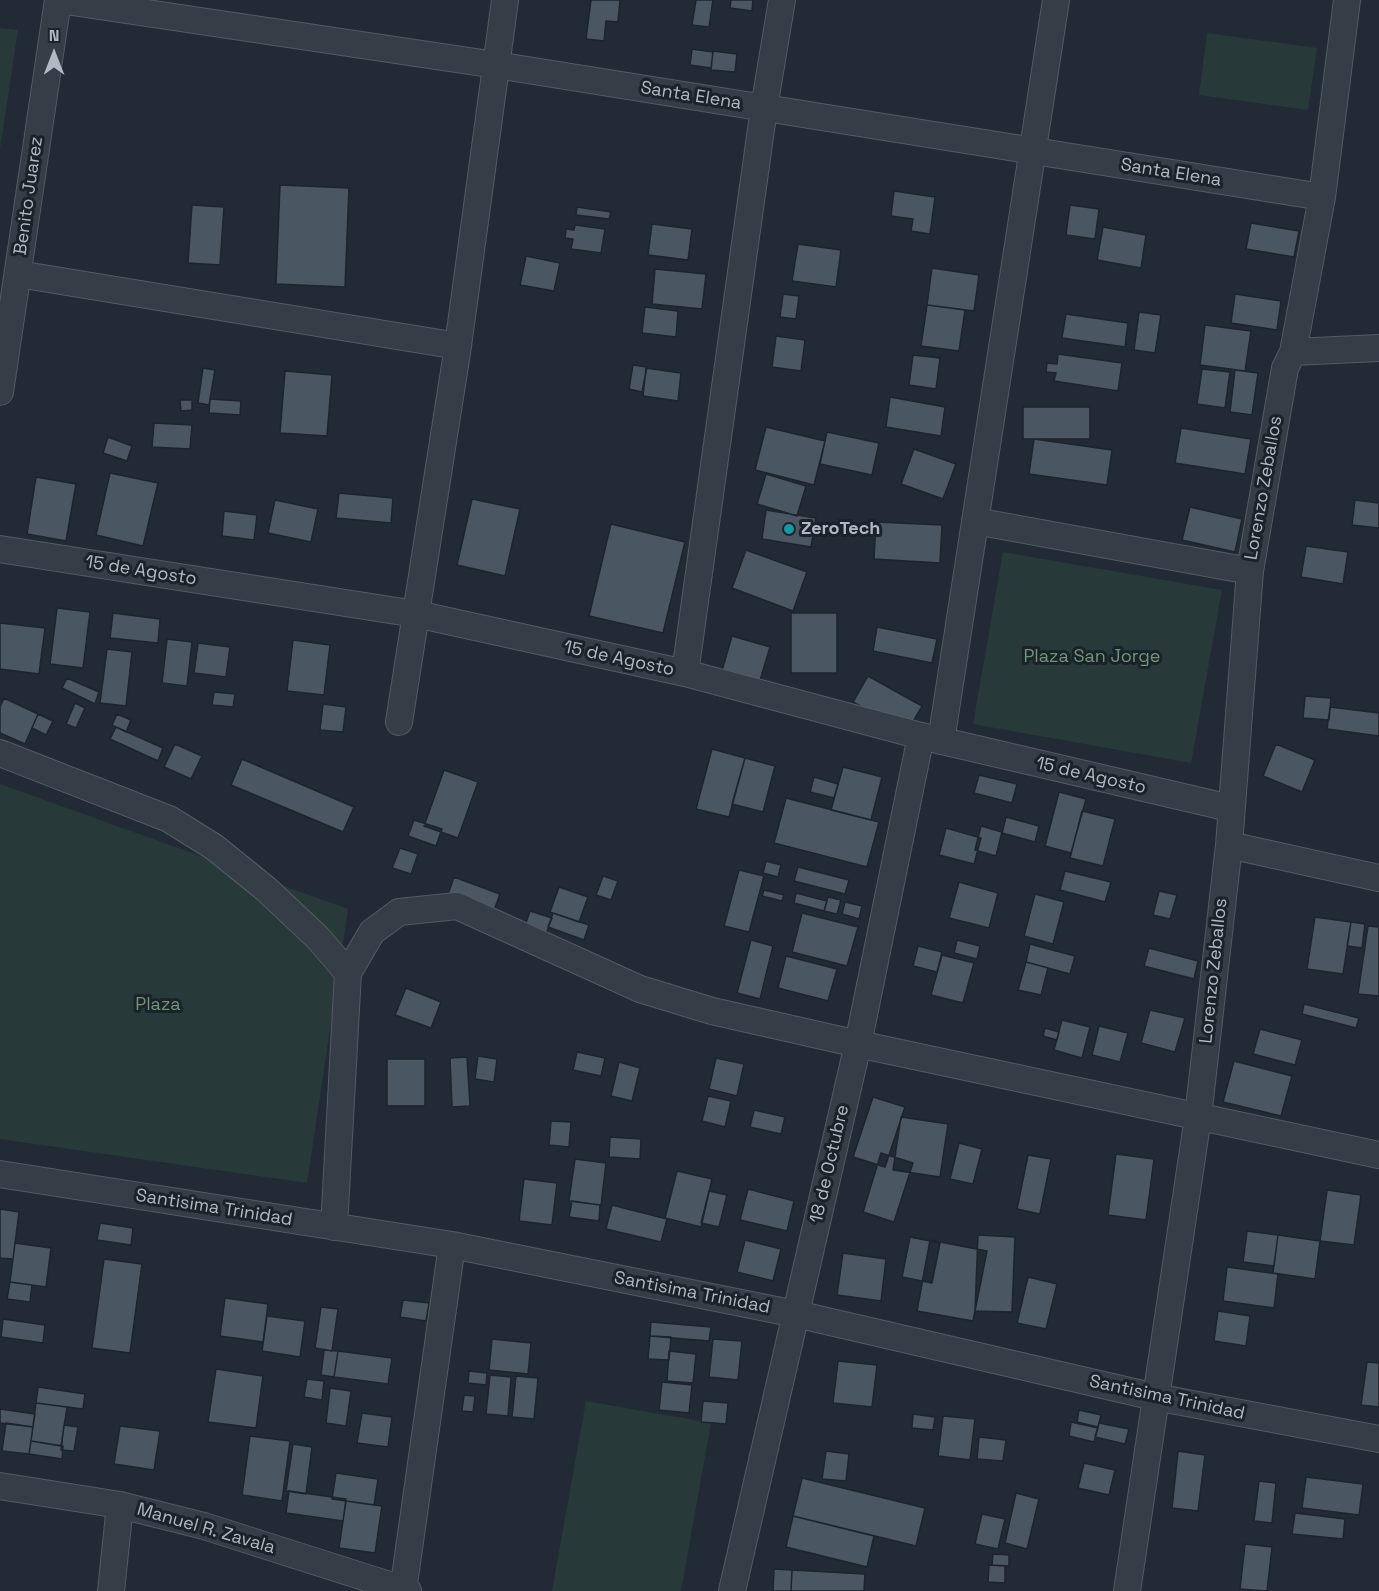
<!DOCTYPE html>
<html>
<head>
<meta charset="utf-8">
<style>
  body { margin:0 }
  #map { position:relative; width:1379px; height:1591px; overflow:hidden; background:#222b35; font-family:"Space Grotesk",sans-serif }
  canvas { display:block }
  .north { position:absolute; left:24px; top:24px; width:60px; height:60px; -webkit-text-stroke:4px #1b222a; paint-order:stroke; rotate:0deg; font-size:16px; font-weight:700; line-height:24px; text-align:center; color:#b0b8c3 }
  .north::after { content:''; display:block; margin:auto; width:21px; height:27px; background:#b0b8c3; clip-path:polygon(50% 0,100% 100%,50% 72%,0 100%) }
</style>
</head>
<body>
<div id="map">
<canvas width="1379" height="1591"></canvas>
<div class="north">N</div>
</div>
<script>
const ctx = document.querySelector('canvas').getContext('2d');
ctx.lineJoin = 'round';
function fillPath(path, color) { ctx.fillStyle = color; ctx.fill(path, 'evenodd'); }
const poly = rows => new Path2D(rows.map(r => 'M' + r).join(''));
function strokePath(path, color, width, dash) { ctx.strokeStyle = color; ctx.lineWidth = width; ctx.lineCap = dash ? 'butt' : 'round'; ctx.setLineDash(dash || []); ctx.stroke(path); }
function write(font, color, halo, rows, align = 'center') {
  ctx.font = font + ' "Space Grotesk",sans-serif'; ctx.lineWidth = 6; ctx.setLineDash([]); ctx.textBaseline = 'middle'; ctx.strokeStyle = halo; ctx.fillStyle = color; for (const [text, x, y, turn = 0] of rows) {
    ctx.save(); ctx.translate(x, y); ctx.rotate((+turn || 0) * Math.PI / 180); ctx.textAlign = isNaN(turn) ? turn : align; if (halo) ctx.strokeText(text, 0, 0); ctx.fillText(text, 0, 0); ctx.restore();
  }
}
fillPath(poly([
  [0,28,18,30,0,149],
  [1207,33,1317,48,1308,110,1199,95],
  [1003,552,1222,590,1191,763,973,724],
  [0,784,348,909,307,1183,0,1139],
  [586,1401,711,1423,681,1591,552,1591]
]), '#273938');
const building = poly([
  [591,0,620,0,618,22,606,21,604,41,586,39,591,0],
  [696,0,713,0,709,27,692,25,696,0],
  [731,0,753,0,752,11,730,8,731,0],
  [692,49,713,52,711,68,690,65,692,49],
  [713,51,737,54,735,72,711,70,713,51],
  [280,185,349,188,345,287,276,284,280,185],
  [894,191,935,197,930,234,911,231,913,219,891,216,894,191],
  [192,205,224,207,220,265,188,263,192,205],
  [1070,205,1099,209,1095,239,1066,235,1070,205],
  [577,207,611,212,609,219,576,215,577,207],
  [1251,223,1299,231,1294,257,1246,249,1251,223],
  [652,224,692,229,688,260,648,255,652,224],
  [575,225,605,229,601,253,571,249,573,239,565,238,566,229,574,230,575,225],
  [1103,227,1146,235,1141,268,1097,260,1103,227],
  [798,244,841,250,836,287,792,281,798,244],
  [526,256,560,263,554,291,520,285,526,256],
  [932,268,979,275,974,311,927,305,932,268],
  [655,269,706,274,702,309,652,304,655,269],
  [783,294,799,296,796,319,780,317,783,294],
  [1235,294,1281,301,1277,330,1231,323,1235,294],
  [927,305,965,310,959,351,921,346,927,305],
  [645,307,678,311,676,337,642,333,645,307],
  [1139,312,1161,315,1155,353,1134,350,1139,312],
  [1066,314,1128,323,1125,347,1062,338,1066,314],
  [1205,325,1251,331,1245,371,1200,365,1205,325],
  [776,336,805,340,801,371,772,367,776,336],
  [1058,354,1122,363,1118,391,1054,381,1056,373,1046,372,1047,363,1057,364,1058,354],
  [913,355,940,358,936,389,909,385,913,355],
  [633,365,647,367,642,392,629,389,633,365],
  [203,368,215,370,209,405,198,403,203,368],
  [646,368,681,373,678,401,643,396,646,368],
  [1202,369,1230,372,1225,408,1197,404,1202,369],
  [1235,370,1258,373,1252,415,1230,412,1235,370],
  [285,371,332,375,327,436,280,433,285,371],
  [890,397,945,407,941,436,886,427,890,397],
  [210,399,241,401,240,415,209,413,210,399],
  [180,400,192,400,192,410,181,411,180,400],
  [1023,407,1090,407,1090,439,1023,439,1023,407],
  [154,423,192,425,190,449,152,447,154,423],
  [766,427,825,441,814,485,755,470,766,427],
  [1181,428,1251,439,1245,474,1175,463,1181,428],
  [827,432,879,443,872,475,820,464,827,432],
  [108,437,132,446,127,461,103,453,108,437],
  [1034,439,1112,450,1107,485,1029,474,1034,439],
  [914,449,956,464,943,499,901,484,914,449],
  [110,473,158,483,143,546,96,535,110,473],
  [766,474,806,486,797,516,757,504,766,474],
  [36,477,76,484,66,541,27,534,36,477],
  [339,493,393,498,391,523,336,518,339,493],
  [472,499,520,509,505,576,457,565,472,499],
  [275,500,318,509,311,542,268,533,275,500],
  [1355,500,1379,503,1379,528,1352,525,1355,500],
  [1190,507,1242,519,1235,552,1182,540,1190,507],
  [766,510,816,518,811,547,762,539,766,510],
  [224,511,257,515,254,540,222,536,224,511],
  [876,522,942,525,940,563,874,559,876,522],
  [611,524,685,542,663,633,589,616,611,524],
  [1306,546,1348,552,1343,584,1301,577,1306,546],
  [746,550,807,572,793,611,732,588,746,550],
  [57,608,90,612,83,668,50,664,57,608],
  [113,613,160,619,158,643,110,638,113,613],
  [791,613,837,613,837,673,791,673,791,613],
  [0,623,45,628,39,674,0,669,0,623],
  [877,627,937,639,932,663,873,651,877,627],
  [732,636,770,647,759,684,721,674,732,636],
  [167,639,192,642,187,686,162,683,167,639],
  [293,640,330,645,324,695,287,691,293,640],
  [198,643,230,647,226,677,194,673,198,643],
  [107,649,132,652,126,706,100,703,107,649],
  [868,676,922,706,907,732,853,702,868,676],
  [67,678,99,692,95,704,62,688,67,678],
  [214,692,235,694,233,707,212,705,214,692],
  [1305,696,1331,698,1329,720,1303,718,1305,696],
  [4,698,38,714,25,744,0,733,0,707,4,698],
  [75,703,85,708,76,728,66,724,75,703],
  [323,704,346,707,343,732,320,730,323,704],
  [1330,707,1379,713,1379,736,1327,729,1330,707],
  [38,714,53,721,46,735,32,728,38,714],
  [117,714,131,720,126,732,112,725,117,714],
  [116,727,163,748,158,761,110,739,116,727],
  [175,744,202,756,191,779,164,767,175,744],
  [1276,744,1315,760,1302,792,1263,776,1276,744],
  [712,749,745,758,729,817,696,809,712,749],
  [745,758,775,766,763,812,732,804,745,758],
  [242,759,354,807,343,832,231,785,242,759],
  [843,767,882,777,871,820,831,810,843,767],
  [444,770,478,782,458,838,424,826,444,770],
  [979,775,1017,784,1012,803,974,793,979,775],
  [814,777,838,784,834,798,810,792,814,777],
  [1059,792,1086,799,1071,853,1045,846,1059,792],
  [786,798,879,822,867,867,774,843,786,798],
  [1082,811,1115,819,1103,866,1070,858,1082,811],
  [1006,817,1039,826,1035,842,1002,833,1006,817],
  [414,820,442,829,436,846,408,836,414,820],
  [981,826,1002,832,996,856,975,850,981,826],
  [946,828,981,838,974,864,939,855,946,828],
  [400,848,418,854,411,874,392,868,400,848],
  [766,861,781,865,778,877,763,873,766,861],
  [798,867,849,880,845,894,794,881,798,867],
  [739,870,764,876,749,932,724,926,739,870],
  [1065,871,1111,882,1105,902,1060,890,1065,871],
  [603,876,618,881,611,900,596,895,603,876],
  [454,877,500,894,493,913,447,897,454,877],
  [959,882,998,893,989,928,949,918,959,882],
  [559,887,588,897,579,922,550,912,559,887],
  [764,890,784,895,782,901,762,896,764,890],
  [1159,891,1177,895,1170,919,1153,915,1159,891],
  [796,893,827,901,824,911,794,903,796,893],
  [1035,894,1064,902,1053,944,1024,936,1035,894],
  [828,897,841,900,837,914,824,911,828,897],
  [845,902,862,906,859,919,842,914,845,902],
  [530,911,552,918,544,939,523,931,530,911],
  [553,913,589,925,584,940,548,927,553,913],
  [802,913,858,927,847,966,792,952,802,913],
  [1315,917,1351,922,1343,974,1307,969,1315,917],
  [1351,922,1365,924,1362,948,1347,946,1351,922],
  [1368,926,1379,927,1379,996,1358,994,1368,926],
  [751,940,773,946,760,999,737,993,751,940],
  [957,940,980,946,977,959,954,953,957,940],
  [1030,944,1075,956,1070,974,1026,962,1030,944],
  [918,946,942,952,937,972,913,966,918,946],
  [1149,948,1198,961,1194,979,1144,966,1149,948],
  [942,955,974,963,963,1003,931,995,942,955],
  [786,956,837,969,828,1001,778,988,786,956],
  [1026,962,1048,968,1041,995,1018,990,1026,962],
  [406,988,441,1002,431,1028,395,1015,406,988],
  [1304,1004,1359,1018,1356,1028,1302,1014,1304,1004],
  [1150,1010,1185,1018,1175,1052,1141,1043,1150,1010],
  [1062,1020,1090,1027,1082,1058,1054,1050,1062,1020],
  [1099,1026,1128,1033,1120,1062,1092,1055,1099,1026],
  [1045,1028,1059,1032,1057,1040,1043,1036,1045,1028],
  [1260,1029,1302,1040,1295,1065,1253,1054,1260,1029],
  [577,1052,605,1058,601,1076,573,1070,577,1052],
  [478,1056,497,1059,494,1082,475,1079,478,1056],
  [467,1057,470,1106,452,1107,450,1058,467,1057],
  [716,1058,744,1064,737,1096,709,1089,716,1058],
  [387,1059,425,1059,425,1106,387,1106,387,1059],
  [1234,1061,1292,1076,1281,1116,1223,1102,1234,1061],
  [619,1062,640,1068,632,1101,611,1096,619,1062],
  [708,1096,731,1101,725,1127,702,1121,708,1096],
  [873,1097,905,1107,885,1167,853,1157,873,1097],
  [754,1110,785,1117,781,1134,750,1127,754,1110],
  [901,1117,948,1124,940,1177,893,1170,901,1117],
  [551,1121,571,1122,569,1147,549,1145,551,1121],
  [610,1137,641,1139,640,1159,609,1157,610,1137],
  [959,1143,982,1149,973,1184,950,1179,959,1143],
  [881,1153,913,1163,894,1222,863,1212,881,1153],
  [1116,1154,1154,1159,1146,1220,1108,1215,1116,1154],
  [1028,1155,1051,1159,1040,1214,1017,1209,1028,1155],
  [575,1159,606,1163,601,1205,569,1201,575,1159],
  [677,1171,712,1179,701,1227,665,1218,677,1171],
  [524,1179,557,1183,552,1225,519,1221,524,1179],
  [748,1189,794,1201,787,1231,740,1220,748,1189],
  [1327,1190,1361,1195,1354,1245,1320,1241,1327,1190],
  [709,1191,727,1195,719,1227,701,1223,709,1191],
  [572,1201,600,1205,599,1221,569,1217,572,1201],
  [612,1205,667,1219,661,1242,606,1229,612,1205],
  [0,1209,19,1212,13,1259,0,1258,0,1209],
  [100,1223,133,1228,131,1245,97,1240,100,1223],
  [1247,1231,1278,1235,1274,1266,1243,1262,1247,1231],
  [978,1235,1015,1237,1012,1312,975,1311,978,1235],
  [1278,1235,1320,1241,1315,1279,1273,1273,1278,1235],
  [910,1237,940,1243,932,1283,902,1277,910,1237],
  [745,1240,781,1249,773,1281,737,1272,745,1240],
  [930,1240,987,1251,973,1321,917,1311,930,1240],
  [15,1243,51,1248,46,1287,10,1282,15,1243],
  [843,1253,886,1259,881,1301,837,1295,843,1253],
  [104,1259,142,1264,130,1353,92,1348,104,1259],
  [1227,1267,1278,1274,1274,1308,1223,1301,1227,1267],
  [1028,1277,1057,1284,1046,1329,1017,1323,1028,1277],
  [10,1282,32,1285,30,1302,7,1299,10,1282],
  [225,1298,268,1304,263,1342,220,1336,225,1298],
  [403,1300,429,1303,426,1321,400,1317,403,1300],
  [321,1307,338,1309,332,1351,315,1348,321,1307],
  [1218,1311,1250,1316,1246,1346,1214,1341,1218,1311],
  [267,1316,305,1321,300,1357,262,1351,267,1316],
  [3,1319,45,1325,43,1343,1,1337,3,1319],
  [651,1322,711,1327,709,1341,650,1336,651,1322],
  [650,1336,671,1337,669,1360,648,1359,650,1336],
  [492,1339,531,1343,528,1374,489,1370,492,1339],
  [713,1339,742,1341,738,1380,709,1377,713,1339],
  [324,1350,338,1351,334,1377,321,1375,324,1350],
  [338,1351,392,1358,388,1384,334,1377,338,1351],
  [669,1351,696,1354,693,1383,667,1381,669,1351],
  [838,1361,877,1365,872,1407,833,1403,838,1361],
  [1367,1362,1379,1363,1379,1407,1361,1405,1367,1362],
  [216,1369,263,1376,256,1428,208,1422,216,1369],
  [469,1371,487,1373,486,1385,468,1383,469,1371],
  [490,1375,511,1377,508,1416,486,1414,490,1375],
  [516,1376,538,1378,534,1419,512,1417,516,1376],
  [307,1379,324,1381,322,1400,304,1397,307,1379],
  [662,1382,692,1385,689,1413,659,1410,662,1382],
  [38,1387,85,1394,83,1409,36,1403,38,1387],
  [330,1388,351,1391,346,1426,326,1423,330,1388],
  [464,1395,475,1396,473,1412,462,1411,464,1395],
  [703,1401,728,1403,726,1424,701,1422,703,1401],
  [36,1403,67,1407,61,1446,31,1441,36,1403],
  [0,1409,35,1414,33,1427,0,1423,0,1409],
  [1079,1410,1101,1415,1098,1427,1077,1422,1079,1410],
  [362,1413,392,1417,388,1447,357,1443,362,1413],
  [913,1414,935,1417,933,1430,912,1428,913,1414],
  [943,1416,975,1419,970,1460,938,1456,943,1416],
  [1071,1422,1098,1428,1094,1442,1069,1436,1071,1422],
  [6,1423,33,1427,29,1454,2,1451,6,1423],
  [1099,1423,1129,1429,1125,1444,1095,1437,1099,1423],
  [64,1425,78,1427,74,1451,61,1450,64,1425],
  [120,1426,160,1431,154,1470,114,1464,120,1426],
  [250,1436,290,1441,282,1501,242,1495,250,1436],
  [979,1437,1006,1440,1003,1461,977,1459,979,1437],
  [31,1441,63,1446,62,1459,29,1454,31,1441],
  [293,1444,312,1447,306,1494,286,1491,293,1444],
  [826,1451,849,1454,846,1481,822,1479,826,1451],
  [1178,1451,1205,1455,1198,1511,1172,1508,1178,1451],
  [1084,1463,1115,1470,1109,1495,1078,1488,1084,1463],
  [336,1473,378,1479,374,1505,332,1499,336,1473],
  [1306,1477,1363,1484,1359,1515,1302,1508,1306,1477],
  [802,1478,925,1508,916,1546,793,1516,802,1478],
  [1259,1481,1276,1483,1272,1523,1254,1521,1259,1481],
  [289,1491,346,1499,343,1521,286,1513,289,1491],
  [1016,1493,1039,1499,1027,1549,1005,1543,1016,1493],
  [346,1501,382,1506,375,1553,339,1548,346,1501],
  [1295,1513,1345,1519,1343,1539,1292,1534,1295,1513],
  [982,1514,1005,1519,998,1549,975,1544,982,1514],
  [793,1516,874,1536,867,1567,786,1547,793,1516],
  [1245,1544,1272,1547,1267,1591,1240,1589,1245,1544],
  [993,1554,1009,1555,1009,1566,992,1565,993,1554],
  [989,1565,1005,1566,1005,1583,988,1582,989,1565],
  [774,1569,792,1570,791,1591,773,1591,774,1569],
  [792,1570,865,1574,864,1591,791,1591,792,1570]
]);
fillPath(building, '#4a5661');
strokePath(building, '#1d242d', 1.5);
const minor = poly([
  [59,0,496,65,1322,197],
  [18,274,458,346],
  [1293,352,1379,348],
  [0,392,58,0],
  [975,521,1250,571],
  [0,549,416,614,685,673,921,736,1230,808],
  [685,673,764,108,782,0],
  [399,722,458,346,505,0],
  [941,741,1056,0],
  [0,753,169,819,214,847,266,889,318,938,348,973,372,932,399,912,457,906,640,989,712,1011,858,1044,1379,1155],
  [1229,845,1379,878],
  [0,1174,452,1245,796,1314,1155,1397,1379,1439],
  [334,1227,348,973],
  [0,1486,120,1505,204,1526,408,1591],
  [111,1591,120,1505],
  [403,1591,452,1245],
  [732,1591,858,1044,921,736],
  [1127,1591,1198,1117,1229,845,1250,571,1285,368,1293,352,1322,197,1347,0]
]);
strokePath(minor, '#535b64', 28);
strokePath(minor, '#353d46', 26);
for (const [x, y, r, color] of [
  [789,529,6,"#0f9aa8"]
]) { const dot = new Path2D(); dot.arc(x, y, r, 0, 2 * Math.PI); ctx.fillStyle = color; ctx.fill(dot); strokePath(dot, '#1b222a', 2); }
write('18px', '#b0b8c3', '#1b222a', [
  ["Santa Elena",691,96,9],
  ["Santa Elena",1171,173,9],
  ["Benito Juarez",29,196,-82],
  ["Lorenzo Zeballos",1264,488,-80],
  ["15 de Agosto",141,571,9],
  ["15 de Agosto",619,659,12],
  ["15 de Agosto",1091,776,13],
  ["Lorenzo Zeballos",1214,971,-84],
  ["18 de Octubre",830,1164,-77],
  ["Santisima Trinidad",214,1208,9],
  ["Santisima Trinidad",692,1293,11],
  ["Santisima Trinidad",1167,1398,12],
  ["Manuel R. Zavala",206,1529,16]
]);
write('bold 18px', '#b0b8c3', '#1b222a', [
  ["ZeroTech",801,529]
], 'left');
write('18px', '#709677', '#1b222a', [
  ["Plaza San Jorge",1092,657],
  ["Plaza",158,1005]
]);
</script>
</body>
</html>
